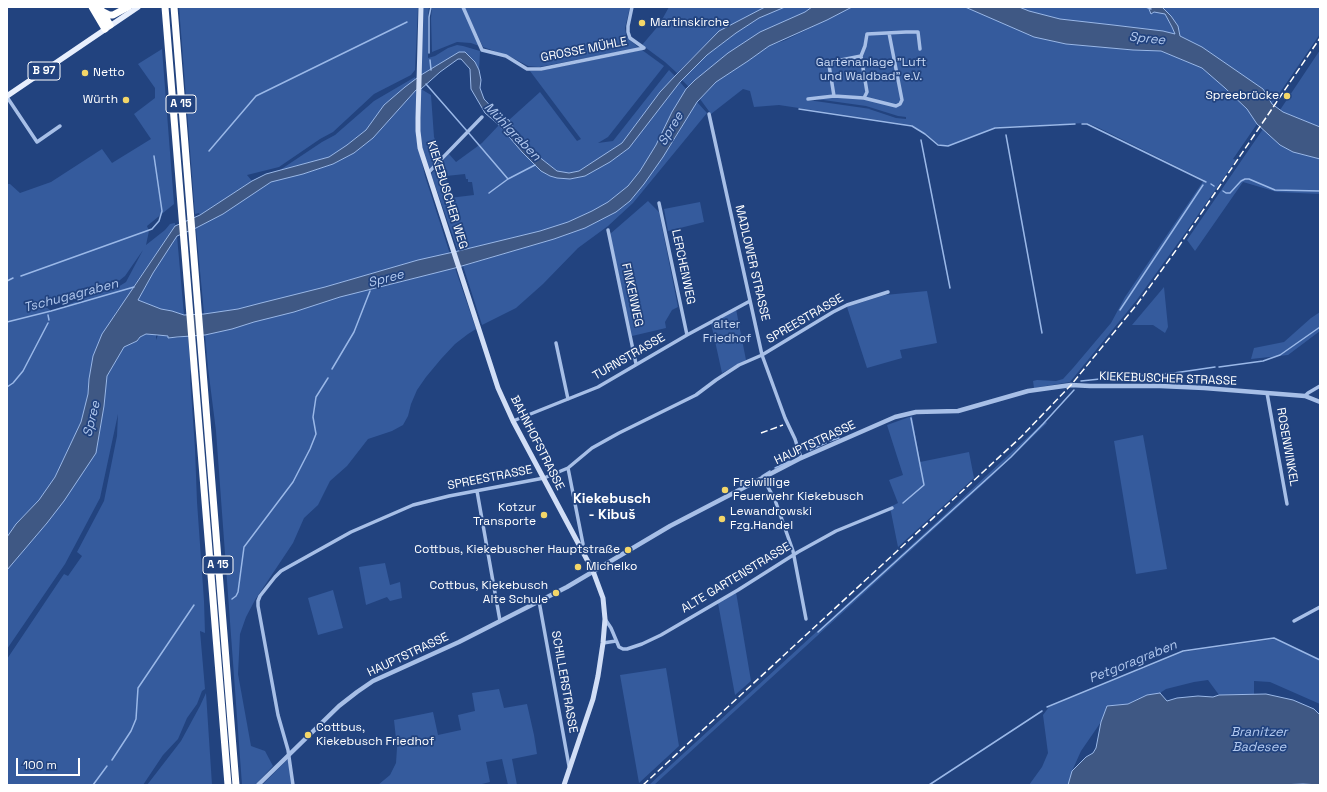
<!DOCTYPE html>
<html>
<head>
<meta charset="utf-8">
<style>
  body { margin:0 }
  #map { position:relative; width:1327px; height:792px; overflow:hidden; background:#22437f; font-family:"Space Grotesk",sans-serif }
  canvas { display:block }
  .frame { position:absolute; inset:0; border:8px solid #fff; pointer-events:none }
  .scale { position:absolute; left:16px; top:758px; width:64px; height:18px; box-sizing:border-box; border:2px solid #fff; border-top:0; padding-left:5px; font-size:12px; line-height:14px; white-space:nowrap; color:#fff; -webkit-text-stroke:3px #22437f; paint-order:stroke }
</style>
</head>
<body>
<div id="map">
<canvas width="1327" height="792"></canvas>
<div class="frame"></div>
<div class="scale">100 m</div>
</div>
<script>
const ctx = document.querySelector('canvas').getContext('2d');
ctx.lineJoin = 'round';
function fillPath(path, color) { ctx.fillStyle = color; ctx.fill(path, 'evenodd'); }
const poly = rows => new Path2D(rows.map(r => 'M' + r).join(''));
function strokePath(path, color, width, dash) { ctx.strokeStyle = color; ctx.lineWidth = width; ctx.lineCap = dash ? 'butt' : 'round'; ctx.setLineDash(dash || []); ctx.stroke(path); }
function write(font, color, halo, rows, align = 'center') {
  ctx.font = font + ' "Space Grotesk",sans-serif'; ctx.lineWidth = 3.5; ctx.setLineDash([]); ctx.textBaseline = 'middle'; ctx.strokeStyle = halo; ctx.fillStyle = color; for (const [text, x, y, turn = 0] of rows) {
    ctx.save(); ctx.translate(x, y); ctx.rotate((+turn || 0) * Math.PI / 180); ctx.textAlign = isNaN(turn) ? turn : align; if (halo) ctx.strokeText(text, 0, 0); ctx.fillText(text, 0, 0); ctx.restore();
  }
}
fillPath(poly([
  [179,7,418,7,415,70,411,75,374,94,333,132,320,139,279,167,247,175,252,181,200,215,199,213,195,214],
  [422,7,429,7,428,17,428,58,435,56,448,48,457,45,463,46,480,51,479,70,475,62,465,52,460,52,421,75],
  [432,7,462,7,479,46,471,43,457,42,432,52,431,18],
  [464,7,630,7,625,28,626,34,630,40,639,48,539,67,528,66,511,57,483,47],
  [669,7,765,7,719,31,677,73,665,62,642,45,659,25],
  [785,7,812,7,805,12,760,32,695,80,689,87,682,80,707,55,736,33,759,18],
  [852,7,965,7,1034,37,1066,44,1133,50,1161,51,1202,68,1225,88,1247,109,1257,124,1233,159,1236,160,1186,232,1136,301,1070,382,1034,388,1033,381,1037,380,1056,381,1063,379,1073,368,1111,323,1125,297,1204,180,1097,127,1087,123,997,127,948,146,938,144,926,134,911,125,779,105,754,107,750,91,743,89,711,114,700,99,716,82,748,61,769,46,786,40],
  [809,98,866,106,898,116,906,117,906,119,896,118,869,109,871,109,808,100],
  [1019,7,1151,7,1149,9,1165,14,1172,27,1175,34,1163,31,1060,19,1029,11],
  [1163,7,1320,7,1320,34,1272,104,1263,89,1255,84,1202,47,1180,36,1178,26],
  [162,49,174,204,147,226,149,231,146,245,165,230,170,224,175,223,175,226,133,287,126,299,116,312,93,356,89,379,88,394,81,422,55,477,39,500,16,524,7,537,7,184,10,184,20,193,51,182,102,149,112,163,151,139,134,114,155,98,155,88,138,64],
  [143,250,126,282,118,287,85,298,51,311,44,305,115,284,125,276],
  [642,50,664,66,608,137,598,143,613,141,669,70,675,76,660,92,622,143,605,156,579,171,569,173,557,171,529,149,519,138,509,120,540,92,577,141,581,139,530,71,540,71],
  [1320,50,1320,127,1283,112,1280,110],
  [415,77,415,80,384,105,366,130,347,145,329,157,280,170,322,142,335,135,374,101],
  [680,82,686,89,672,112,656,145,640,171,628,186,608,202,592,211,568,222,540,231,458,251,431,174,449,154,456,162,482,143,499,125,522,152,541,171,550,176,570,179,585,176,610,162,629,148],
  [465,174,466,179,468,179,468,182,472,182,474,195,449,198,446,176],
  [421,89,431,95,434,137,442,158,429,171,422,151,420,136],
  [416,90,416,136,420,154,425,176,450,254,418,260,325,287,261,303,238,309,204,314,196,228,223,214,271,182,303,174,333,164,354,153,373,138],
  [697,102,707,113,633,203,608,226,578,248,543,284,516,308,482,325,463,266,554,239,585,228,616,212,630,201,644,184,673,142],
  [1263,129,1280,145,1293,152,1320,159,1320,194,1277,192,1243,182,1195,251,1187,240],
  [648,201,659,212,678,307,672,310,665,322,666,328,632,336,610,234],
  [700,202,704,222,668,231,664,209],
  [177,236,184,315,172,311,161,309,138,300,153,273],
  [455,268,476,329,468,334,455,344,441,359,426,377,417,390,411,404,408,416,403,425,392,431,368,439,347,466,330,481,318,505,304,518,293,543,255,600,246,617,240,634,238,674,251,746,265,751,273,766,255,785,242,785,216,431,208,368,205,335,232,329,254,322,294,312,340,297],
  [1164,287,1168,327,1165,333,1153,325,1132,325],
  [927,291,937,343,900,350,902,358,867,368,847,307,885,295],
  [736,309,746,360,722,373,711,323],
  [1320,312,1320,331,1288,355,1251,359,1254,348,1284,342,1311,318],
  [146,334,156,334,156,340,158,335,168,336,171,338,177,338,188,336,191,369,190,376,195,449,197,502,204,601,205,633,200,631,205,689,202,691,197,704,187,718,178,739,163,755,143,785,7,785,7,659,64,574,68,576,82,556,77,552,104,501,117,436,118,414,100,498,65,564,7,649,7,570,47,523,96,453,104,406,107,376,124,347,137,341,140,337],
  [912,416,920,462,969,452,974,478,898,547,890,507,898,503,889,480,903,475,887,425],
  [1045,421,1047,423,991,477,654,785,649,785,942,517],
  [1143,435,1167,569,1136,574,1114,441],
  [385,563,390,585,400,582,402,598,390,601,387,597,366,605,359,567],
  [333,590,343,628,318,635,308,598],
  [736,592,751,681,735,695,718,603],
  [1274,639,1320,660,1320,704,1270,682,1254,681,1254,694,1219,695,1208,680,1194,682,1166,689,1160,693,1147,695,1128,704,1108,706,1101,722,1081,751,1072,771,1068,785,1029,785,1042,767,1048,753,1043,715,1049,707,1183,652],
  [666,668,679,746,639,783,620,675],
  [499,689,504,708,527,704,534,735,537,754,512,759,517,785,508,785,502,759,486,762,490,782,478,785,469,785,468,784,462,785,378,785,390,775,396,763,397,748,394,720,433,712,438,735,461,730,458,715,475,711,472,693],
  [206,693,212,785,147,785,181,741,200,706],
  [288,759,292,785,262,785]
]), '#355b9d');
const water = poly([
  [765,7,785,7,759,18,736,33,707,55,680,82,629,148,610,162,585,176,570,179,557,178,550,176,541,171,522,152,499,125,485,113,471,89,470,69,461,59,458,59,440,72,421,89,416,90,373,138,354,153,333,164,303,174,271,182,223,214,196,228,177,236,153,273,138,300,161,309,172,311,184,315,204,314,238,309,261,303,325,287,418,260,458,251,540,231,568,222,592,211,608,202,628,186,640,171,656,145,672,112,686,89,695,80,728,53,760,32,805,12,812,7,852,7,827,20,769,46,748,61,716,82,697,102,663,157,644,184,630,201,616,212,585,228,554,239,455,268,340,297,294,312,254,322,232,329,205,335,177,337,168,338,168,336,158,335,146,334,140,337,137,341,124,347,107,376,104,406,96,453,64,501,47,523,7,570,7,537,16,524,39,500,55,477,81,422,88,394,89,379,93,356,102,334,175,226,200,215,252,181,266,174,329,157,347,145,366,130,384,105,405,87,421,75,459,52,465,52,475,62,479,70,481,80,480,88,484,99,500,116,509,120,519,138,529,149,557,171,569,173,579,171,622,143,660,92,675,76,719,31,765,7],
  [965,7,1019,7,1029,11,1060,19,1113,25,1163,31,1175,34,1172,27,1165,14,1154,12,1151,14,1149,9,1151,7,1162,7,1171,16,1178,26,1180,36,1202,47,1263,89,1272,104,1283,112,1320,127,1320,159,1293,152,1280,145,1257,124,1247,109,1225,88,1202,68,1161,51,1133,50,1066,44,1034,37,965,7],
  [1160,693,1167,701,1177,698,1198,696,1213,697,1219,695,1266,694,1293,700,1314,709,1320,715,1320,785,1303,784,1279,785,1068,785,1072,771,1086,757,1093,753,1096,748,1101,722,1107,706,1128,704,1147,695,1160,693]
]);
fillPath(water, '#3f5884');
strokePath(water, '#9ab8e8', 1);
strokePath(poly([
  [1146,7,1151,9],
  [429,53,429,17,431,7],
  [430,60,431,70],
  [426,84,467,131,508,179],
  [799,109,912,126,925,134,938,145,948,146,995,128,1075,124],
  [1082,124,1087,124,1206,182],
  [1006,135,1042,333],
  [921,140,950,288],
  [209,151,256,96,407,22],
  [1211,184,1214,186],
  [1223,191,1226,193,1230,193,1241,181,1245,179,1249,179,1275,190,1320,191],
  [489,193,508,179,535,165],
  [21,276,152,229,159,221,162,211,154,156],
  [7,281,13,278],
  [1120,310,1203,185],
  [48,315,49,320],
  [7,322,51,311,134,287],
  [1219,367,1263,361,1280,355,1320,327],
  [332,369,354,332,370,291],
  [1123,377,1174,373,1215,367],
  [1081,381,1119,377],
  [7,387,13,383,23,371,48,323],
  [830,441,839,438],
  [810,450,826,443],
  [775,468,790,461],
  [762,476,770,471],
  [903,503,924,485,911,418],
  [232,599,236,596,238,592,244,547,293,482,310,449,316,434,313,417,316,397,328,378],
  [818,632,1011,457,1043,424,1074,390],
  [1047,707,1183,651,1274,638,1320,660],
  [112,760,131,731,136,719,138,688,194,605],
  [93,785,107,766],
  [929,785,1042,711]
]), '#9ab8e8', 1.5);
strokePath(poly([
  [463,7,482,50,506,56,527,69,541,69,644,48],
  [632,7,628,26,628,32,630,38,644,48],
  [861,56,865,46,867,34,906,32,918,32,920,49],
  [834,96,829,65,831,62,861,56,867,92,864,98],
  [7,97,37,142,60,126],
  [808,99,834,96,864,98,896,106,900,104,902,100,889,33],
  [709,114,762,355,785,418,795,439,801,458],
  [428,173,482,117],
  [659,203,687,335],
  [608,230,636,364],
  [556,343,568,399],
  [1267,393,1287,504],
  [1305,396,1308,393,1320,386],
  [513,421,598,387,687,335,750,301],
  [568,468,583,544,581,548],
  [763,478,775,500,793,551,806,619],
  [477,491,500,621],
  [539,601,569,766],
  [605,619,611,628,619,647,623,649,627,649,642,644,661,635,738,590,798,552,836,531,892,508],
  [1294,621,1320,607],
  [603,643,616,641],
  [293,785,288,750,278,715,258,606,258,601,260,596,275,577,281,571,351,532,413,505,449,496,544,478,568,468,592,448,619,433,696,395,716,380,739,365,762,355,833,312,847,305,888,292]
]), '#a7bfe7', 3.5);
strokePath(poly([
  [258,785,339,706,357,692,373,681,459,642,567,587,670,526,799,459,895,417,916,412,958,411,1028,391,1071,385,1090,386,1160,386,1204,388,1305,396,1320,402]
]), '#a7bfe7', 4.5);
strokePath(poly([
  [421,7,418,118,418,131,420,148,498,388,513,421,593,571,603,598,605,619,603,643,598,676,593,699,564,785]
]), '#d1def6', 5);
strokePath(poly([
  [7,96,138,7]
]), '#e8effd', 5.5);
strokePath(poly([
  [92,7,105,29],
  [98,7,103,12,109,15,113,15,128,7],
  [165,7,228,785],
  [174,7,236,785],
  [102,12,110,25]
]), '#fff', 7);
strokePath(poly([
  [761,433,783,425],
  [643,785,1021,437,1071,385,1138,303,1179,246,1320,38]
]), '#fff', 1.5, [7, 3]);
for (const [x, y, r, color] of [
  [642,23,4,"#f3d668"],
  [85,73,4,"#f3d668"],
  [1287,96,4,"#f3d668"],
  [126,100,4,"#f3d668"],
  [725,490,4,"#f3d668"],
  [544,515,4,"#f3d668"],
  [722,519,4,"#f3d668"],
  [628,550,4,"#f3d668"],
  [578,567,4,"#f3d668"],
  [556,593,4,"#f3d668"],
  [308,735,4,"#f3d668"]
]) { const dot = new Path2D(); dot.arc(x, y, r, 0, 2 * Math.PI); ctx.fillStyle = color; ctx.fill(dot); strokePath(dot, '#22437f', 1.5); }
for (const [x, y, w] of [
  [44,71,32],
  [181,104,30],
  [218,565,30]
]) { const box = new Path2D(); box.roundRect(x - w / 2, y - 9, w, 18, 3); ctx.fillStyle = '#22437f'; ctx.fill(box); strokePath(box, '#fff', 1); }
write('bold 11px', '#fff', null, [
  ["B 97",44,71],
  ["A 15",181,104],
  ["A 15",218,565]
]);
write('12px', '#fff', '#22437f', [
  ["Martinskirche",650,23],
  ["Netto",93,73],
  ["Spreebrücke",1279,96,"right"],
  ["Würth",118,100,"right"],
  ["Freiwillige",733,483],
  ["Feuerwehr Kiekebusch",733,497],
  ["Kotzur",536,508,"right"],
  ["Transporte",536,522,"right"],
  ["Lewandrowski",730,512],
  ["Fzg.Handel",730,526],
  ["Cottbus, Kiekebuscher Hauptstraße",620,550,"right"],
  ["Michelko",586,567],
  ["Cottbus, Kiekebusch",548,586,"right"],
  ["Alte Schule",548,600,"right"],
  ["Cottbus,",316,728],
  ["Kiekebusch Friedhof",316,742]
], 'left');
write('12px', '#fff', '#22437f', [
  ["GROSSE MÜHLE",584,50,-11],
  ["KIEKEBUSCHER WEG",447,195,73],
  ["MADLOWER STRASSE",752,263,77],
  ["LERCHENWEG",683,267,78],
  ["FINKENWEG",632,295,78],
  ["SPREESTRASSE",805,319,-30],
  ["TURNSTRASSE",629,357,-30],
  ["KIEKEBUSCHER STRASSE",1168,379,2],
  ["BAHNHOFSTRASSE",537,443,63],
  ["HAUPTSTRASSE",815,443,-25],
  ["ROSENWINKEL",1287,447,80],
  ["SPREESTRASSE",490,478,-11],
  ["ALTE GARTENSTRASSE",736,578,-31],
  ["HAUPTSTRASSE",408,655,-25],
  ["SCHILLERSTRASSE",564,682,80]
]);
write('12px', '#cadaf5', '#22437f', [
  ["Gartenanlage \"Luft",871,63],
  ["und Waldbad\" e.V.",871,77],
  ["alter",727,325],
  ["Friedhof",727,339]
]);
write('italic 13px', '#b2c9ef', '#22437f', [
  ["Spree",1147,39,6],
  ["Spree",671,129,-59],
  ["Mühlgraben",512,132,46],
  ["Spree",386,279,-15],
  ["Tschugagraben",71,296,-15],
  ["Spree",92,419,-76],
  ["Petgoragraben",1133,662,-22],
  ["Branitzer",1259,732],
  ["Badesee",1259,747]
]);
write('bold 14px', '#fff', '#22437f', [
  ["Kiekebusch",612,499],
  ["- Kibuš",612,515]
]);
</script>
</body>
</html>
